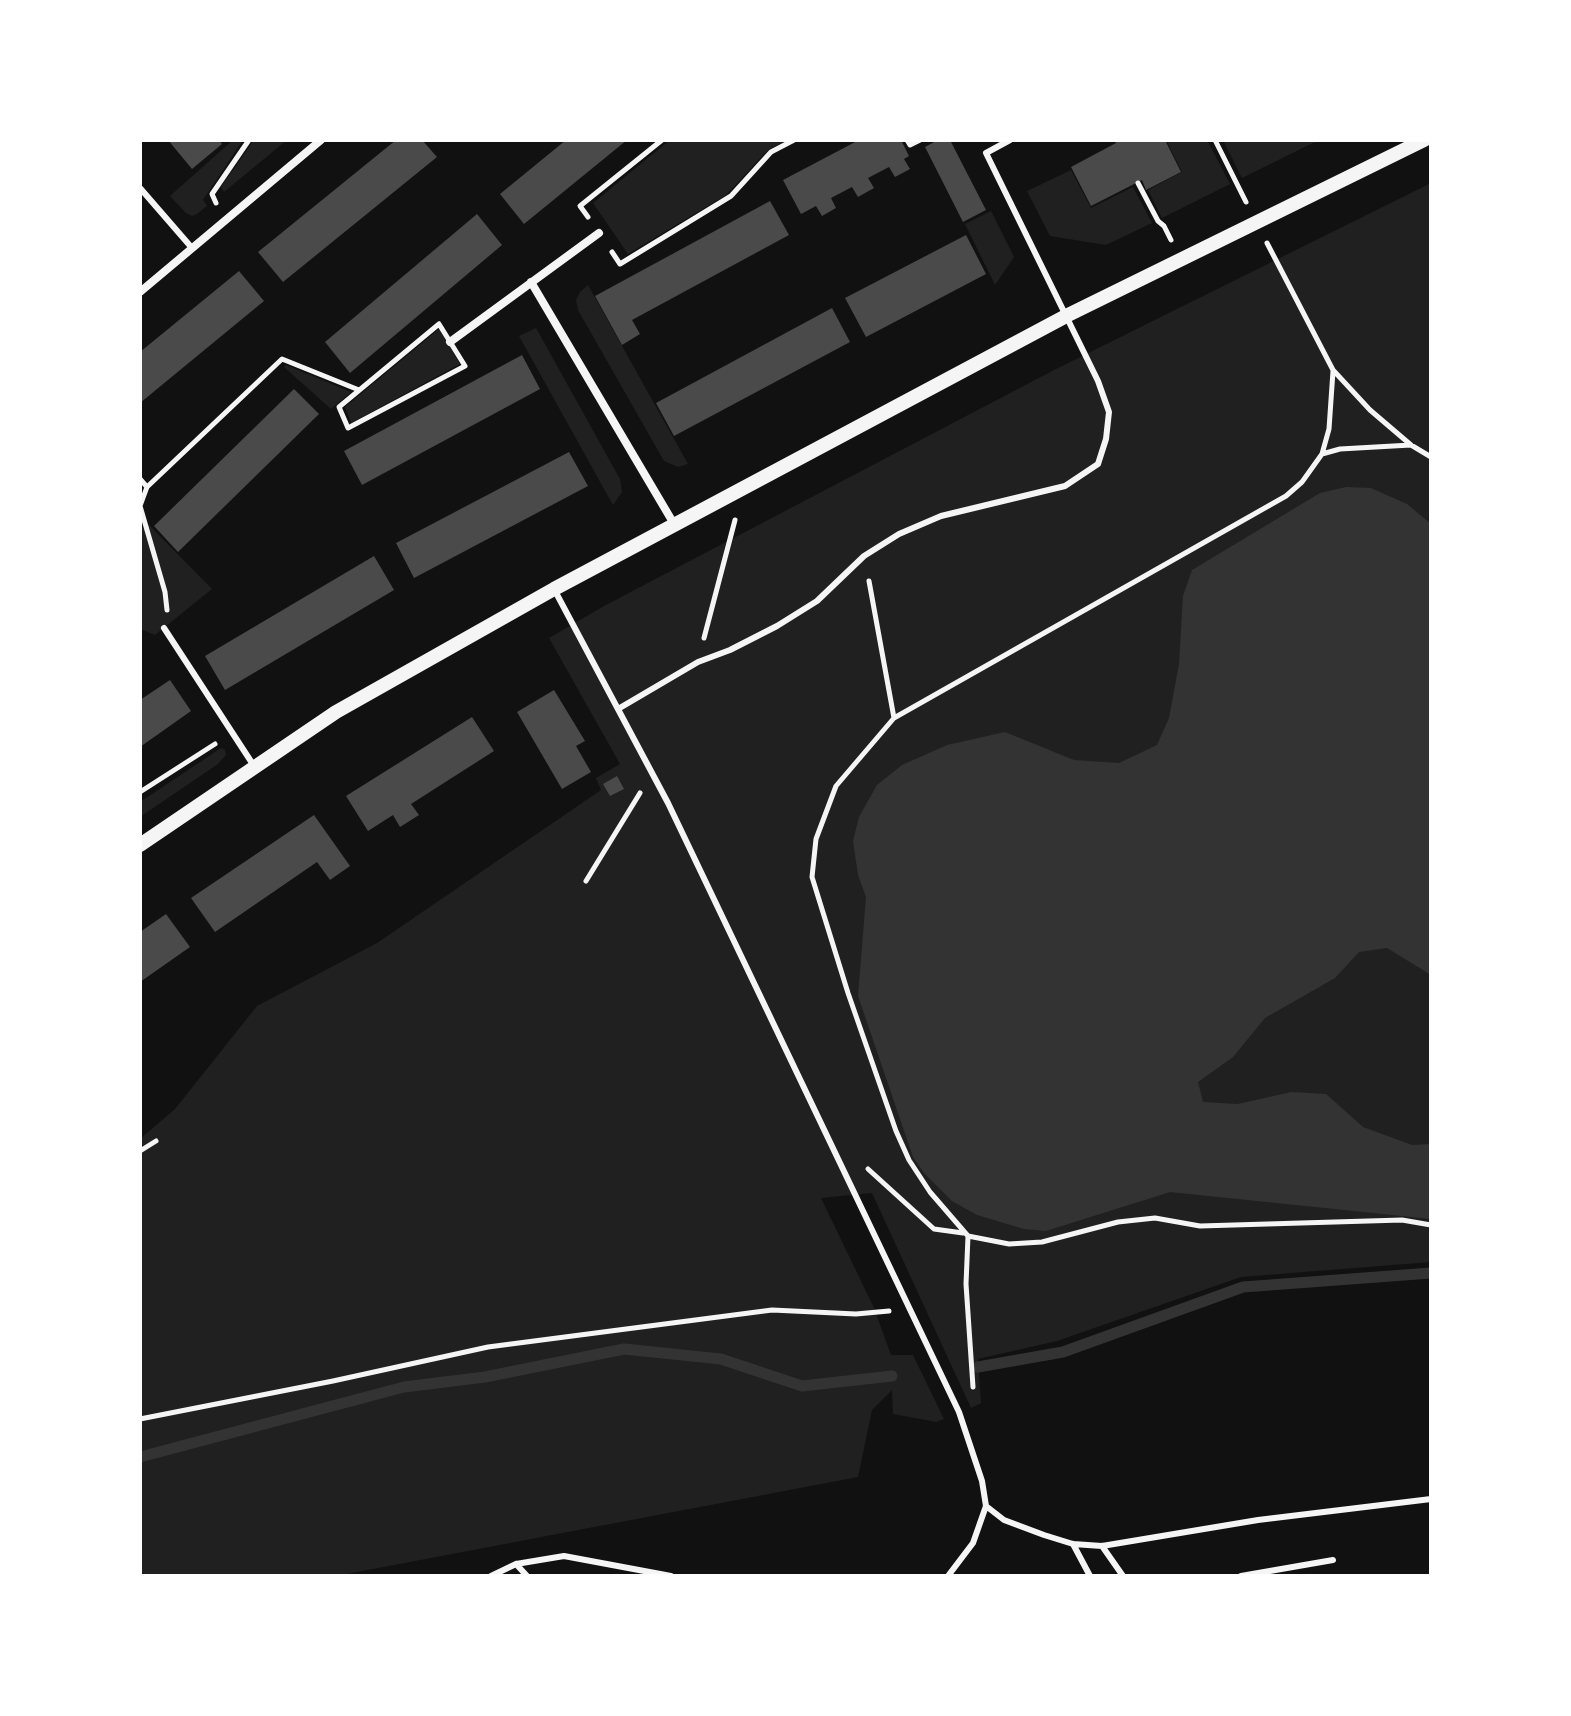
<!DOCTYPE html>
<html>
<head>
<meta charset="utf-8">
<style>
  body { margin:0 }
  #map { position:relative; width:1571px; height:1716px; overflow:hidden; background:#111; font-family:Overpass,sans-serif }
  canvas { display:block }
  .frame { position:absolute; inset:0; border:142px solid #fff; pointer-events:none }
</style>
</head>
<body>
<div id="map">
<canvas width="1571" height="1716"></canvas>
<div class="frame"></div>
</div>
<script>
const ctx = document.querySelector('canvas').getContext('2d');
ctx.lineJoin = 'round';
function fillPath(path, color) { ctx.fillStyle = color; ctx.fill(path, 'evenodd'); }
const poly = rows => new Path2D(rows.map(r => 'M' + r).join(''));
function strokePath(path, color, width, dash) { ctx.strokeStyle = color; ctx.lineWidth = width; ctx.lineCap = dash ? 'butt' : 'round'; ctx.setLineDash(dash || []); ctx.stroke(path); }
fillPath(poly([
  [233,140,243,140,203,200,207,206,197,214,192,216,186,213,170,196],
  [254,140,287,140,224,192,221,187],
  [670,140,787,140,768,150,726,195,628,254,593,203],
  [1166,140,1207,140,1230,184,1162,218,1148,190,1182,172],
  [1223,140,1319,140,1242,178],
  [1071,170,1091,208,1133,187,1152,223,1106,245,1050,236,1027,191],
  [1431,183,1431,1262,1241,1277,1057,1341,978,1359,981,1403,971,1408,872,1193,821,1198,874,1308,891,1355,913,1355,944,1419,936,1422,893,1414,892,1390,872,1410,858,1477,336,1576,140,1576,140,1139,175,1109,257,1006,377,943,601,790,596,778,620,764,549,638,604,606,1054,370],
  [991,211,1014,257,995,285,965,224],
  [588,285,688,464,678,467,664,461,578,310,576,300,580,292],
  [536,328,620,479,622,492,613,505,519,336],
  [439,329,460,364,351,423,345,407],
  [286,365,351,392,331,409,284,367],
  [148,524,212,589,155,635,140,629,140,530],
  [221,748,225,750,226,755,218,764,140,817,140,802]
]), '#202020');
fillPath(poly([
  [1346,487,1371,488,1407,504,1431,524,1431,975,1387,948,1359,952,1335,978,1265,1018,1233,1057,1198,1082,1203,1102,1238,1104,1291,1092,1326,1094,1363,1127,1412,1145,1431,1144,1431,1219,1170,1192,1046,1231,1024,1229,977,1215,952,1201,924,1173,913,1157,858,996,866,897,858,875,853,841,859,817,877,785,902,765,947,745,1005,732,1074,760,1119,763,1157,745,1169,718,1179,664,1183,596,1192,570,1320,493]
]), '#333');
strokePath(poly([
  [978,1367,1063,1352,1243,1287,1431,1273],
  [140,1457,404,1387,485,1377,624,1349,721,1359,802,1386,892,1376]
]), '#333', 11);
fillPath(poly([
  [168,140,219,140,222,144,192,169],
  [396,140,422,140,437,157,283,282,258,252],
  [566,140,627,140,524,224,500,194],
  [859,140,901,140,909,156,904,159,910,169,895,177,889,167,868,178,874,188,858,197,852,187,831,198,836,208,822,216,816,206,801,214,783,180],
  [938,140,950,140,986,210,963,222,925,147],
  [1115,140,1165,140,1181,172,1146,190,1142,180,1091,206,1071,167,1116,143],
  [770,201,789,235,632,320,640,334,622,345,595,296],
  [477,214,502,245,350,373,325,342],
  [966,235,986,274,866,337,845,298],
  [239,271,264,301,140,403,140,352],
  [832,308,850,342,674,436,656,403],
  [522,355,540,389,362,485,344,451],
  [294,389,319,414,178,552,154,526],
  [569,452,588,486,414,578,396,543],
  [374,556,394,590,225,690,205,656],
  [170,680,191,711,140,747,140,700],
  [554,690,585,741,576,746,591,772,562,789,517,712],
  [472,717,494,751,411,804,419,815,400,827,393,815,368,831,346,796],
  [617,776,624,789,610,796,603,784],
  [314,815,350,866,330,880,317,862,215,932,191,898],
  [166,914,190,947,140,982,140,932]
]), '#4a4a4a');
strokePath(poly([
  [907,140,910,145,920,140],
  [1215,140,1246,202],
  [1138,183,1158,221,1164,226,1171,240],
  [216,203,212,194,249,140],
  [588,217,580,206,662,140],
  [1267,243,1333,370,1370,410,1411,445,1431,457],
  [612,252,620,264,731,196,771,152,794,140],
  [439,324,465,366,348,428,339,407,439,324],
  [1411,445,1340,449,1322,454,1302,482,1286,496,894,718,836,786,816,839,812,877,848,993,896,1131,909,1160,930,1192,968,1236,1009,1244,1042,1242,1118,1222,1155,1218,1200,1226,1402,1220,1431,1225],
  [1322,454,1329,429,1333,371],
  [140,479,147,487,282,359,359,390],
  [147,487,140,506,165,592,167,610],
  [869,581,894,718],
  [704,638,735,520],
  [140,792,215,744],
  [586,881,640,793],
  [140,1151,156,1141],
  [868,1169,934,1229,963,1233],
  [968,1236,966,1284,973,1387],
  [140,1419,333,1381,488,1347,772,1310,856,1314,889,1311]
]), '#f5f5f5', 5);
strokePath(poly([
  [140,188,192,248],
  [554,589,668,803,959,1412,982,1481,986,1506,973,1543,948,1576],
  [164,628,254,766],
  [618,709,698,662,730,650,777,626,817,601,864,556,899,534,941,516,1065,486,1098,464,1106,439,1109,412,1098,381,986,153,1010,140],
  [986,1506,1004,1520,1044,1535,1073,1544,1102,1546,1258,1520,1431,1499],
  [1073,1544,1090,1576],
  [1102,1546,1123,1576],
  [516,1564,527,1576],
  [491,1576,516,1564,564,1556,671,1576],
  [1241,1576,1333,1560]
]), '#f5f5f5', 6);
strokePath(poly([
  [531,282,674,524],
  [140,292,321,140],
  [450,342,599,233]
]), '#f5f5f5', 8);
strokePath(poly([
  [140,845,336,712,554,589,1068,315,1424,140]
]), '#f5f5f5', 14);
</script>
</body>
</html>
